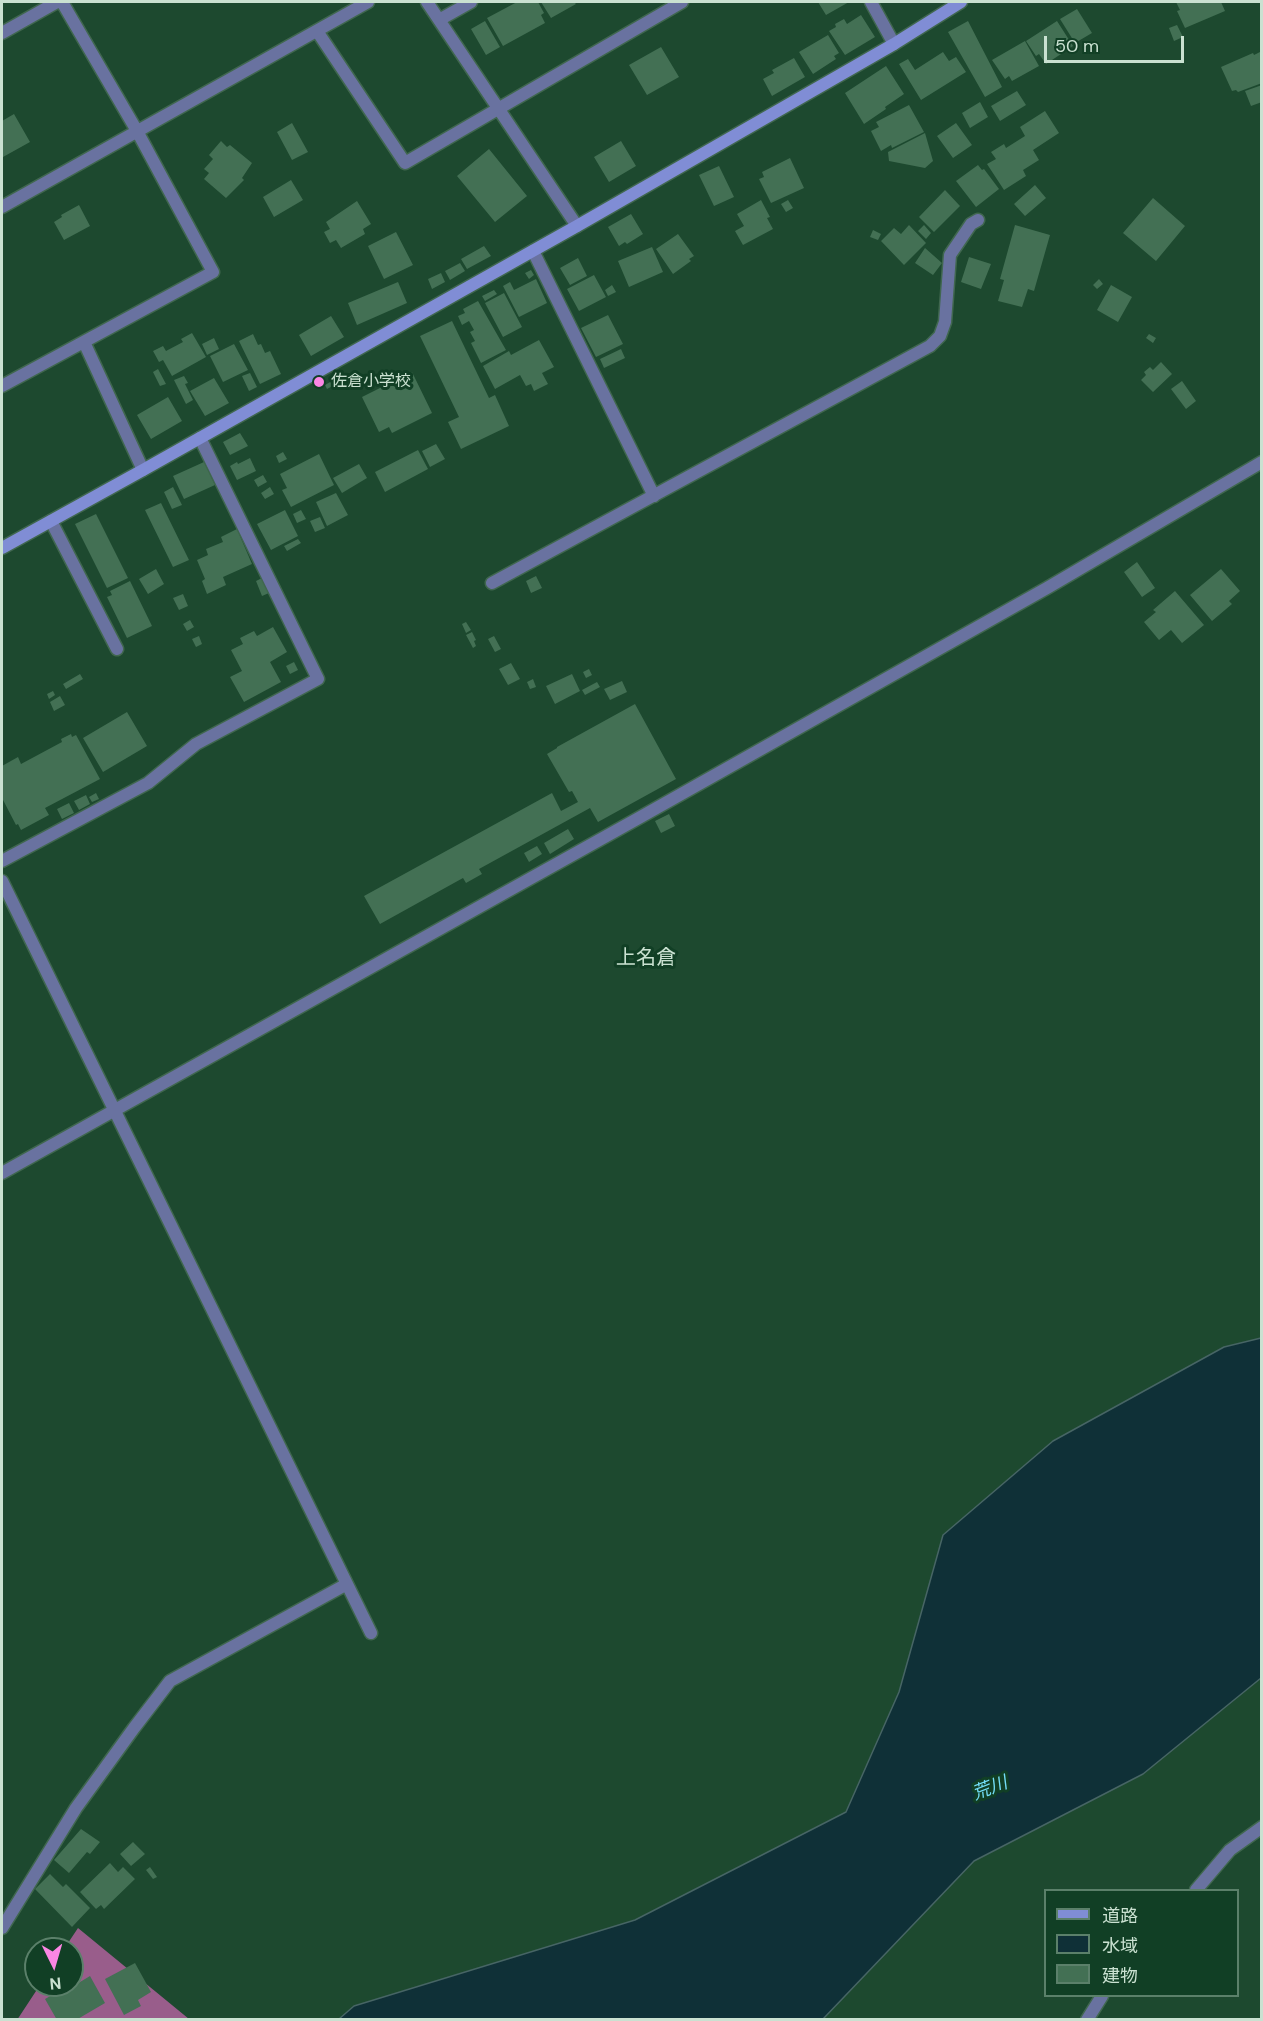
<!DOCTYPE html>
<html>
<head>
<meta charset="utf-8">
<style>
  body { margin:0 }
  #map { position:relative; width:1263px; height:2021px; overflow:hidden; background:#1d492f; font-family:"DM Sans","Noto Sans JP",sans-serif }
  canvas { display:block }
  .frame { position:absolute; inset:0; border:3px solid #cae1d1; pointer-events:none }
  .legend { position:absolute; left:1044px; top:1889px; width:195px; height:108px; box-sizing:border-box; background:#113f25; border:2px solid #5b806a; margin:0; padding:8px 10px; list-style:none; font-size:18px; color:#cae1d1 }
  .legend li { display:flex; align-items:center; gap:12px; height:30px }
  .legend b { width:30px; border:2px solid #5b806a }
  .north { position:absolute; left:24px; top:1937px; width:60px; height:60px; box-sizing:border-box; background:#113f25; border:2px solid #5b806a; border-radius:50%; rotate:175deg; font-size:16px; font-weight:700; line-height:24px; text-align:center; color:#cae1d1 }
  .north::after { content:''; display:block; margin:auto; width:21px; height:27px; background:#fc86e4; clip-path:polygon(50% 0,100% 100%,50% 72%,0 100%) }
  .scale { position:absolute; left:1044px; top:36px; width:140px; height:27px; box-sizing:border-box; border:3px solid #cae1d1; border-top:0; padding-left:8px; font-size:18px; line-height:21px; white-space:nowrap; color:#cae1d1; -webkit-text-stroke:4px #113f25; paint-order:stroke }
</style>
</head>
<body>
<div id="map">
<canvas width="1263" height="2021"></canvas>
<div class="frame"></div>
<ul class="legend">
<li><b style="height:8px;background:#808dd5"></b>道路</li>
<li><b style="height:16px;background:#0f3037"></b>水域</li>
<li><b style="height:16px;background:#437054"></b>建物</li>
</ul>
<div class="north">N</div>
<div class="scale">50 m</div>
</div>
<script>
const ctx = document.querySelector('canvas').getContext('2d');
ctx.lineJoin = 'round';
function fillPath(path, color) { ctx.fillStyle = color; ctx.fill(path, 'evenodd'); }
const poly = rows => new Path2D(rows.map(r => 'M' + r).join(''));
function strokePath(path, color, width, dash) { ctx.strokeStyle = color; ctx.lineWidth = width; ctx.lineCap = dash ? 'butt' : 'round'; ctx.setLineDash(dash || []); ctx.stroke(path); }
function write(font, color, halo, rows, align = 'center') {
  ctx.font = font + ' "DM Sans","Noto Sans JP",sans-serif'; ctx.lineWidth = 6; ctx.setLineDash([]); ctx.textBaseline = 'middle'; ctx.strokeStyle = halo; ctx.fillStyle = color; for (const [text, x, y, turn = 0] of rows) {
    ctx.save(); ctx.translate(x, y); ctx.rotate((+turn || 0) * Math.PI / 180); ctx.textAlign = isNaN(turn) ? turn : align; if (halo) ctx.strokeText(text, 0, 0); ctx.fillText(text, 0, 0); ctx.restore();
  }
}
fillPath(poly([
  [78,1928,189,2019,17,2020,40,1985,72,1985,72,1949,64,1949]
]), '#995d8b');
const water = poly([
  [1261,1338,1261,1678,1143,1774,974,1861,823,2019,339,2019,354,2006,635,1920,846,1812,899,1692,943,1535,1053,1441,1224,1347,1261,1338]
]);
fillPath(water, '#0f3037');
strokePath(water, '#476565', 1.5);
fillPath(poly([
  [517,2,538,2,544,13,541,15,545,23,503,46,487,18],
  [541,2,574,2,576,4,551,18],
  [818,2,849,2,826,15],
  [1176,2,1221,2,1225,11,1185,28,1177,11,1180,10],
  [1077,9,1092,33,1075,43,1060,19],
  [861,15,875,37,845,55,829,31,836,27,835,24,844,19,847,24],
  [485,21,500,47,486,55,471,29],
  [968,21,1002,87,985,97,948,32],
  [1057,21,1073,46,1046,64,1039,54,1036,56,1026,41],
  [1177,25,1183,37,1174,41,1169,28],
  [828,35,839,53,834,56,836,59,813,74,799,52],
  [1025,41,1039,66,1012,81,1009,76,1005,79,992,60],
  [661,47,679,77,647,95,629,65],
  [943,52,949,61,956,57,966,72,921,100,899,64,908,59,915,70],
  [1260,52,1262,83,1238,92,1236,90,1232,91,1221,67,1253,53,1254,55],
  [794,58,805,77,772,96,763,79,774,73,772,70],
  [886,66,904,94,885,107,886,109,864,124,845,93],
  [1262,85,1262,102,1251,106,1245,91],
  [1017,91,1026,105,1000,121,991,106],
  [980,102,988,117,970,128,962,113],
  [909,105,924,132,892,148,891,145,881,151,871,131,879,127,876,122],
  [1045,111,1059,133,1033,150,1039,160,1023,170,1026,176,1004,190,987,164,996,159,991,152,1004,144,1006,148,1025,136,1020,127],
  [14,114,30,142,3,157,2,121],
  [292,123,308,152,292,160,277,132],
  [956,123,972,145,953,158,937,136],
  [925,133,933,161,925,168,889,161,888,152],
  [221,141,227,147,230,145,252,163,242,178,244,180,226,198,204,179,209,173,204,169,213,159,209,155],
  [621,141,636,166,609,182,594,157],
  [489,149,527,196,495,222,457,176],
  [790,158,804,188,771,203,759,179,764,177,762,172],
  [978,165,982,170,984,169,999,189,976,207,956,181],
  [719,166,734,197,714,206,699,175],
  [291,180,303,200,274,217,263,197],
  [1035,185,1046,198,1025,216,1014,204],
  [945,190,960,206,934,232,919,217],
  [1153,198,1185,226,1156,261,1123,233],
  [761,200,770,217,767,218,773,229,743,245,735,231,744,226,737,214],
  [788,200,793,208,786,212,781,204],
  [357,201,371,224,363,229,365,234,341,248,336,240,330,243,324,232,330,229,326,222],
  [79,205,90,226,64,240,54,222,62,217,61,215],
  [631,214,643,234,627,244,625,242,619,246,608,227],
  [909,225,926,243,904,265,881,241,894,228,901,234],
  [924,225,931,233,926,239,918,231],
  [1015,225,1050,235,1034,291,1028,289,1022,307,998,301,1004,280,1000,279],
  [873,230,881,234,878,240,870,237],
  [396,232,413,265,384,279,368,246],
  [678,234,694,256,689,259,691,261,673,274,656,249],
  [484,246,491,256,467,269,461,259],
  [652,247,663,272,629,287,618,261],
  [925,248,942,263,933,275,915,263],
  [969,257,991,264,981,289,961,282],
  [578,258,587,276,570,285,560,268],
  [460,263,465,271,450,280,445,271],
  [531,270,534,275,529,279,525,273],
  [441,273,445,282,432,289,428,279],
  [594,275,606,297,579,311,567,289],
  [536,279,547,303,519,317,503,286,510,282,514,290],
  [1099,279,1103,284,1097,289,1093,285],
  [398,282,407,303,357,325,348,303],
  [612,285,616,292,608,296,605,290],
  [1111,285,1132,297,1118,322,1097,310],
  [494,290,497,294,485,301,482,296],
  [504,293,522,327,503,337,485,303],
  [478,301,506,350,481,363,471,343,475,341,470,332,474,330,469,321,462,325,458,316,465,313,463,309],
  [608,315,623,344,596,357,581,328],
  [331,316,344,337,311,356,299,335],
  [452,321,489,398,495,395,509,426,461,449,448,422,459,417,420,336],
  [192,333,206,357,172,376,163,360,159,362,153,351,163,346,166,351,183,342,181,339],
  [253,334,258,345,261,344,265,353,270,351,281,374,260,384,239,341],
  [1149,334,1156,338,1153,343,1146,338],
  [214,338,219,349,207,355,202,344],
  [539,340,554,367,542,373,548,384,534,391,531,384,526,386,520,375,495,389,483,366,509,351,511,355],
  [234,344,248,370,223,382,210,356],
  [621,349,625,358,604,368,600,359],
  [1161,362,1172,374,1153,392,1141,380,1146,375,1144,372,1150,367,1153,370],
  [158,369,166,384,160,386,153,372],
  [412,372,432,413,392,433,389,427,379,432,362,397],
  [250,373,257,387,249,391,242,376],
  [184,376,188,383,185,384,193,400,186,404,174,380],
  [339,377,342,381,327,389,325,385],
  [214,378,229,403,205,416,190,391],
  [1182,381,1196,401,1186,409,1171,389],
  [168,397,182,421,151,439,137,415],
  [240,433,248,446,230,455,223,442],
  [436,444,445,459,430,467,422,451],
  [418,450,428,469,385,492,375,472],
  [283,452,287,459,279,463,276,456],
  [319,454,334,485,291,507,282,490,287,488,280,474],
  [250,458,256,471,237,480,230,466,237,462,238,464],
  [204,462,215,485,184,499,173,476],
  [359,464,367,478,342,493,333,478],
  [263,475,267,482,258,487,254,480],
  [173,487,182,505,172,509,164,492],
  [270,487,274,494,265,499,261,493],
  [336,493,348,515,327,526,316,502],
  [161,503,189,560,173,567,145,510],
  [285,510,298,536,271,550,257,524],
  [301,510,306,519,297,523,293,514],
  [96,514,128,578,107,588,75,524],
  [320,517,325,528,315,532,310,521],
  [237,529,252,564,223,577,226,585,207,594,202,581,205,579,197,560,208,555,206,549,223,542,221,537],
  [298,539,301,543,287,551,284,546],
  [1137,562,1155,588,1142,597,1124,572],
  [156,569,164,584,148,594,139,579],
  [1221,569,1240,591,1229,601,1232,604,1212,621,1190,595],
  [536,576,542,588,531,593,526,581],
  [262,578,269,593,262,596,256,581],
  [130,581,152,626,127,638,107,597,112,595,110,591],
  [1175,591,1204,625,1182,643,1171,630,1159,640,1144,622,1156,612,1153,610],
  [183,594,188,606,179,610,173,598],
  [190,620,194,627,187,631,183,624],
  [466,622,471,630,466,633,462,624],
  [273,627,287,652,270,662,281,682,244,702,230,677,242,671,231,650,243,644,240,638,254,631,257,636],
  [472,632,476,640,474,641,476,646,473,648,466,635],
  [199,636,202,644,196,647,192,639],
  [494,636,501,649,495,652,488,639],
  [294,662,298,670,290,674,286,666],
  [511,663,520,679,508,685,499,669],
  [589,669,592,675,586,678,583,672],
  [80,674,83,679,66,689,63,684],
  [572,674,580,691,555,704,546,686],
  [533,679,536,687,530,689,527,682],
  [622,681,627,692,610,700,604,689],
  [597,682,600,687,585,695,582,690],
  [53,691,55,695,49,699,47,694],
  [60,696,65,705,54,711,50,702],
  [635,704,676,779,598,822,590,808,479,869,482,874,466,883,463,878,380,924,364,896,552,793,561,811,578,802,572,791,569,792,547,754,557,748,557,747],
  [127,712,147,746,103,772,83,738],
  [71,734,72,737,76,735,100,779,45,808,49,815,21,830,18,824,16,825,2,798,2,766,18,757,21,764,62,742,61,739],
  [96,793,99,799,92,802,89,797],
  [86,795,90,804,79,810,74,801],
  [69,803,74,813,62,819,57,809],
  [669,814,675,826,661,833,655,821],
  [568,829,574,839,550,854,544,843],
  [537,846,542,854,529,862,524,853],
  [81,1829,100,1842,90,1854,87,1852,69,1873,54,1860],
  [133,1842,145,1854,131,1866,120,1854],
  [110,1863,118,1872,123,1867,135,1879,104,1909,101,1905,96,1909,80,1892],
  [150,1867,157,1877,153,1879,146,1870],
  [50,1874,63,1887,66,1884,90,1908,72,1927,35,1889],
  [135,1963,151,1992,138,2000,141,2006,124,2015,105,1979],
  [90,1976,105,2003,76,2020,57,2020,45,1999,61,1990,60,1987,63,1985,72,1985,72,1979,75,1985]
]), '#437054');
const street = poly([
  [427,2,577,226],
  [871,2,894,44],
  [439,20,471,2],
  [317,31,405,163,682,2],
  [2,33,57,2],
  [2,207,368,2],
  [533,251,654,496],
  [84,342,143,470],
  [2,386,213,272,137,131,62,2],
  [51,521,117,649],
  [492,583,930,346,940,336,945,322,950,255,971,224,978,220],
  [2,861,148,783,196,744,318,679,200,438],
  [2,881,371,1633],
  [2,1173,637,819,1047,588,1262,462],
  [1196,1890,1230,1850,1262,1827],
  [2,1928,76,1808,134,1728,170,1681,347,1584],
  [1087,2020,1102,1996]
]);
const secondary = poly([
  [2,548,143,470,577,226,894,44,961,2]
]);
strokePath(street, '#40674f', 15);
strokePath(secondary, '#40674f', 15);
strokePath(street, '#6972a0', 12);
strokePath(secondary, '#808dd5', 12);
for (const [x, y, r, color] of [
  [319,382,6,"#fc86e4"]
]) { const dot = new Path2D(); dot.arc(x, y, r, 0, 2 * Math.PI); ctx.fillStyle = color; ctx.fill(dot); strokePath(dot, '#113f25', 2); }
write('16px', '#cae1d1', '#113f25', [
  ["佐倉小学校",331,382]
], 'left');
write('italic 18px', '#73ddf7', '#113f25', [
  ["荒川",990,1789,-21]
]);
write('20px', '#cae1d1', '#113f25', [
  ["上名倉",646,959]
]);
</script>
</body>
</html>
